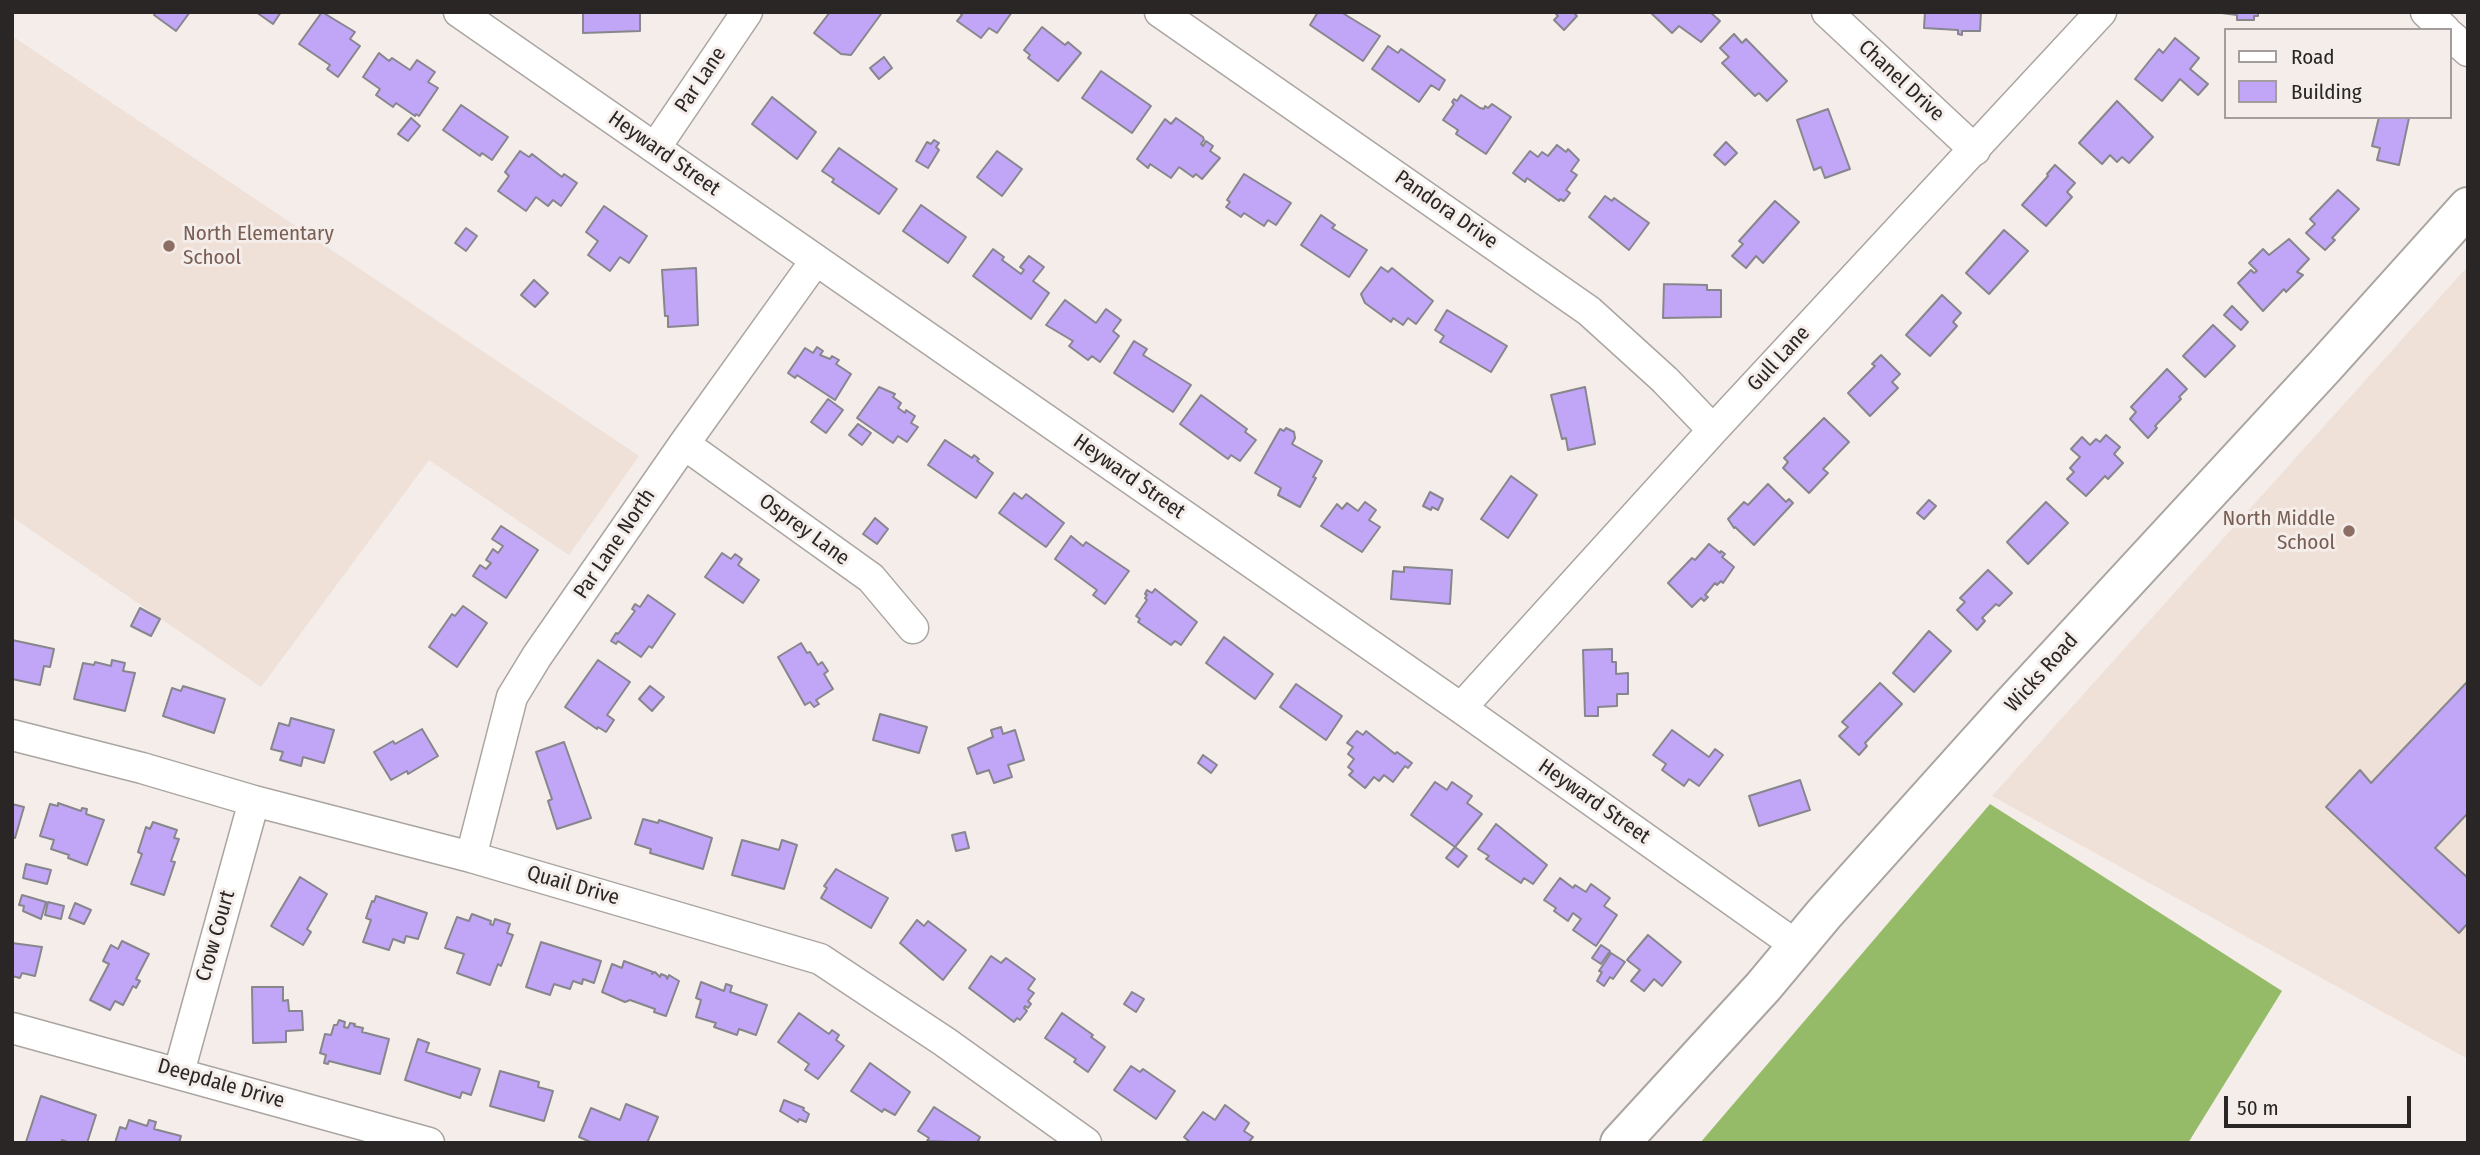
<!DOCTYPE html>
<html>
<head>
<meta charset="utf-8">
<style>
  body { margin:0 }
  #map { position:relative; width:2480px; height:1155px; overflow:hidden; background:#f4ede9; font-family:"Fira Sans Condensed",sans-serif }
  canvas { display:block }
  .frame { position:absolute; inset:0; border:14px solid #292625; pointer-events:none }
  .legend { position:absolute; left:2224px; top:28px; width:228px; height:91px; box-sizing:border-box; background:#f4ede9; border:2px solid #a39d9b; margin:0; padding:9px 12px; list-style:none; font-size:21px; color:#292625 }
  .legend li { display:flex; align-items:center; gap:14px; height:35px }
  .legend b { width:35px; border:2px solid #a39d9b }
  .scale { position:absolute; left:2224px; top:1096px; width:187px; height:32px; box-sizing:border-box; border:4px solid #292625; border-top:0; padding-left:9px; font-size:21px; line-height:24px; white-space:nowrap; color:#292625; -webkit-text-stroke:5px #f4ede9; paint-order:stroke }
</style>
</head>
<body>
<div id="map">
<canvas width="2480" height="1155"></canvas>
<div class="frame"></div>
<ul class="legend">
<li><b style="height:9px;background:#fff"></b>Road</li>
<li><b style="height:19px;background:#c1a6f7"></b>Building</li>
</ul>
<div class="scale">50 m</div>
</div>
<script>
const ctx = document.querySelector('canvas').getContext('2d');
ctx.lineJoin = 'round';
function fillPath(path, color) { ctx.fillStyle = color; ctx.fill(path, 'evenodd'); }
const poly = rows => new Path2D(rows.map(r => 'M' + r).join(''));
function strokePath(path, color, width, dash) { ctx.strokeStyle = color; ctx.lineWidth = width; ctx.lineCap = dash ? 'butt' : 'round'; ctx.setLineDash(dash || []); ctx.stroke(path); }
function write(font, color, halo, rows, align = 'center') {
  ctx.font = font + ' "Fira Sans Condensed",sans-serif'; ctx.lineWidth = 6; ctx.setLineDash([]); ctx.textBaseline = 'middle'; ctx.strokeStyle = halo; ctx.fillStyle = color; for (const [text, x, y, turn = 0] of rows) {
    ctx.save(); ctx.translate(x, y); ctx.rotate((+turn || 0) * Math.PI / 180); ctx.textAlign = isNaN(turn) ? turn : align; if (halo) ctx.strokeText(text, 0, 0); ctx.fillText(text, 0, 0); ctx.restore();
  }
}
fillPath(poly([
  [12,36,639,456,569,555,429,460,261,687,12,517],
  [2468,266,2468,1059,1992,796]
]), '#efe0d8');
fillPath(poly([
  [1990,804,2282,991,2188,1143,1700,1143]
]), '#95bb69');
const building = poly([
  [156,12,190,12,176,31,154,15,156,12],
  [256,12,281,12,273,24,256,12],
  [322,12,355,32,350,39,360,46,338,77,327,69,330,65,299,44,322,12],
  [583,12,640,12,640,31,583,33,583,12],
  [830,12,880,12,881,14,851,55,841,54,814,33,830,12],
  [959,12,1012,12,997,33,989,28,981,38,957,21,962,15,959,12],
  [1318,12,1341,12,1380,36,1363,61,1310,25,1318,12],
  [1557,12,1573,12,1577,16,1564,30,1554,20,1558,16,1556,14,1557,12],
  [1650,12,1710,12,1720,21,1701,42,1679,26,1672,33,1650,12],
  [1925,12,1981,12,1980,31,1962,31,1962,35,1958,34,1958,30,1924,28,1925,12],
  [2214,12,2258,12,2258,16,2254,16,2254,20,2237,20,2237,15,2214,12],
  [1042,27,1065,45,1068,42,1081,53,1058,81,1028,58,1030,55,1024,50,1042,27],
  [1734,34,1742,43,1746,39,1787,81,1767,101,1759,93,1755,96,1722,63,1729,57,1720,48,1734,34],
  [2175,38,2199,58,2190,69,2208,84,2198,95,2180,79,2162,101,2135,79,2159,49,2163,53,2175,38],
  [1388,46,1398,53,1401,49,1445,80,1439,90,1431,85,1419,102,1372,69,1388,46],
  [379,53,389,61,392,58,410,70,417,60,435,72,428,82,438,88,419,116,416,114,415,116,396,103,393,107,376,95,380,89,363,77,379,53],
  [884,57,892,68,879,79,870,68,884,57],
  [1101,71,1151,106,1132,133,1082,98,1101,71],
  [1461,95,1480,108,1484,109,1485,106,1488,108,1492,104,1511,117,1486,154,1456,134,1458,130,1443,120,1454,104,1452,102,1454,99,1457,101,1461,95],
  [772,97,816,132,797,159,752,124,772,97],
  [2117,101,2153,137,2129,163,2122,157,2117,162,2110,155,2102,164,2079,143,2117,101],
  [461,105,508,137,492,160,482,153,480,156,443,130,461,105],
  [1828,109,1850,169,1825,178,1821,167,1814,170,1797,120,1828,109],
  [2379,117,2409,118,2399,165,2377,160,2380,148,2372,146,2379,117],
  [411,118,420,126,408,141,398,134,411,118],
  [1176,118,1203,137,1204,140,1201,144,1203,146,1206,141,1213,146,1210,151,1220,158,1202,179,1196,174,1193,177,1179,167,1171,178,1150,164,1148,168,1137,159,1165,119,1171,124,1176,118],
  [934,140,939,143,936,147,939,150,928,168,916,161,927,142,931,144,934,140],
  [1726,142,1737,153,1725,165,1714,155,1726,142],
  [1557,145,1566,152,1568,149,1579,160,1571,171,1577,175,1566,190,1570,193,1564,201,1560,199,1559,201,1527,178,1525,182,1513,173,1530,151,1538,157,1542,152,1548,156,1557,145],
  [839,148,897,189,879,214,832,182,834,179,822,171,839,148],
  [520,151,529,157,532,154,562,177,564,174,577,183,561,206,553,200,548,206,536,197,526,211,498,191,509,176,505,172,520,151],
  [997,151,1022,169,1002,196,977,177,997,151],
  [2055,165,2075,183,2067,192,2072,197,2046,226,2022,205,2048,176,2047,174,2055,165],
  [1244,174,1291,203,1276,225,1268,220,1264,226,1244,213,1241,217,1226,207,1230,202,1227,200,1244,174],
  [2338,190,2359,209,2332,238,2335,240,2325,250,2306,233,2315,224,2310,219,2338,190],
  [1605,196,1612,201,1614,198,1649,223,1629,250,1589,217,1605,196],
  [1775,201,1799,222,1763,263,1756,256,1746,268,1732,256,1743,244,1739,241,1775,201],
  [921,205,966,237,948,263,903,231,921,205],
  [604,206,647,236,629,263,620,257,610,271,588,255,598,241,586,232,604,206],
  [1321,215,1335,225,1332,228,1367,250,1349,277,1301,245,1321,215],
  [466,228,477,236,466,251,455,243,466,228],
  [2004,230,2028,251,1989,294,1966,273,2004,230],
  [2289,239,2309,259,2297,272,2303,275,2286,292,2284,289,2263,311,2238,283,2251,270,2254,273,2257,271,2249,263,2263,249,2269,255,2289,239],
  [993,249,1004,257,1002,260,1021,274,1024,270,1020,267,1029,256,1044,267,1033,281,1049,293,1031,319,973,276,993,249],
  [1381,267,1388,272,1392,268,1433,301,1416,324,1408,318,1403,325,1393,318,1391,322,1365,303,1361,294,1381,267],
  [696,268,698,325,668,327,668,316,665,316,662,270,696,268],
  [534,280,548,293,535,307,521,295,534,280],
  [1664,284,1707,285,1707,290,1721,290,1721,317,1663,318,1664,284],
  [1942,295,1961,313,1953,322,1957,326,1930,356,1906,335,1942,295],
  [1065,300,1096,323,1106,309,1121,320,1113,331,1119,336,1100,362,1092,356,1088,360,1069,346,1073,341,1046,325,1065,300],
  [2232,306,2248,322,2241,330,2224,315,2232,306],
  [1447,310,1507,346,1491,372,1440,342,1444,336,1435,330,1447,310],
  [2213,325,2235,346,2205,377,2183,356,2213,325],
  [1134,341,1147,349,1143,355,1191,385,1173,412,1114,373,1134,341],
  [817,347,823,351,820,355,830,359,832,356,839,360,836,364,851,374,835,400,797,375,795,378,788,373,805,348,813,353,817,347],
  [1881,355,1900,374,1892,382,1898,388,1870,416,1848,393,1875,366,1872,364,1881,355],
  [2167,369,2187,389,2179,397,2181,399,2155,426,2157,428,2148,438,2130,419,2136,412,2131,407,2167,369],
  [879,387,895,394,893,397,901,403,898,408,905,413,906,410,915,416,911,423,918,427,907,442,898,436,893,443,857,418,879,387],
  [1585,387,1595,444,1568,450,1566,438,1562,439,1551,395,1585,387],
  [1201,395,1247,429,1245,432,1256,440,1240,461,1231,455,1228,459,1180,424,1201,395],
  [828,399,843,410,826,433,811,422,828,399],
  [1824,418,1849,442,1823,469,1828,473,1809,493,1783,468,1788,462,1784,458,1824,418],
  [858,424,871,433,862,445,849,435,858,424],
  [1286,428,1294,432,1295,438,1292,444,1322,461,1313,477,1316,478,1300,507,1278,495,1281,488,1255,473,1280,429,1284,431,1286,428],
  [2106,435,2120,447,2114,454,2123,463,2108,479,2105,476,2086,496,2067,479,2074,472,2070,468,2080,457,2071,449,2082,437,2090,445,2096,439,2100,442,2106,435],
  [945,440,972,458,974,455,979,459,977,461,993,473,976,498,928,465,945,440],
  [1511,476,1537,495,1508,538,1481,519,1511,476],
  [1768,484,1786,502,1789,499,1793,503,1754,545,1735,527,1734,528,1728,519,1744,502,1748,505,1768,484],
  [1430,492,1443,499,1438,510,1432,507,1431,510,1423,506,1430,492],
  [1014,493,1022,499,1026,494,1064,523,1046,547,999,513,1014,493],
  [1929,500,1936,506,1924,519,1917,513,1929,500],
  [1365,502,1376,510,1369,520,1380,527,1362,552,1321,526,1337,504,1342,509,1347,503,1358,511,1365,502],
  [2046,502,2068,523,2028,564,2007,542,2046,502],
  [875,518,888,529,877,544,863,534,875,518],
  [501,526,538,550,506,598,473,576,480,565,486,569,491,563,486,560,493,549,498,553,503,546,492,539,501,526],
  [1071,536,1083,546,1086,542,1129,571,1105,604,1093,595,1097,590,1055,559,1071,536],
  [1709,544,1720,553,1721,551,1725,554,1722,557,1734,567,1723,583,1721,581,1717,585,1715,583,1705,595,1708,597,1704,601,1701,598,1692,607,1668,583,1692,558,1695,560,1709,544],
  [722,553,731,559,735,554,742,559,738,565,759,580,743,603,705,577,722,553],
  [1404,567,1452,570,1450,604,1391,599,1393,571,1404,572,1404,567],
  [1988,570,2012,593,1999,606,1996,604,1982,618,1985,621,1977,630,1957,610,1965,602,1960,598,1988,570],
  [1155,589,1197,622,1181,645,1175,641,1171,645,1138,622,1140,619,1136,616,1147,600,1145,598,1147,595,1145,594,1147,590,1152,593,1155,589],
  [648,595,675,614,652,648,649,646,641,657,618,641,616,644,611,641,616,633,618,634,635,611,632,609,635,604,640,607,648,595],
  [463,606,487,623,457,667,429,647,452,614,455,616,463,606],
  [140,608,160,619,151,636,131,626,140,608],
  [1929,631,1951,651,1914,692,1893,673,1929,631],
  [1224,637,1273,674,1255,699,1206,663,1224,637],
  [12,640,54,649,50,667,44,666,40,685,12,679,12,640],
  [801,643,807,653,810,652,818,665,822,662,828,671,824,674,833,689,816,700,819,704,814,707,810,702,805,705,778,657,801,643],
  [1612,649,1612,662,1616,662,1616,674,1628,673,1628,694,1617,694,1617,706,1598,707,1598,716,1585,716,1583,650,1612,649],
  [112,660,125,663,123,671,135,673,125,711,74,699,83,663,94,665,95,662,111,666,112,660],
  [598,660,630,682,607,715,614,720,606,732,598,727,597,729,565,707,598,660],
  [2468,681,2468,813,2435,848,2468,878,2468,923,2459,933,2326,807,2360,770,2371,783,2468,681],
  [1880,683,1902,704,1865,743,1867,746,1859,755,1839,736,1848,727,1842,722,1880,683],
  [1296,684,1342,716,1326,740,1280,707,1296,684],
  [183,686,225,699,214,733,163,716,172,688,181,691,183,686],
  [650,686,664,697,652,711,639,699,650,686],
  [880,714,927,727,919,753,873,740,880,714],
  [291,718,334,730,324,763,303,757,301,766,280,760,283,752,271,749,279,723,289,726,291,718],
  [1001,727,1003,734,1015,730,1024,760,1008,765,1012,777,994,783,989,770,977,774,968,748,993,737,991,730,1001,727],
  [422,729,438,756,408,774,407,771,391,780,374,752,393,741,395,744,422,729],
  [1672,730,1709,757,1715,749,1723,755,1699,786,1689,779,1684,786,1662,770,1666,764,1653,755,1672,730],
  [1357,731,1363,735,1366,731,1395,754,1397,752,1412,763,1408,768,1405,766,1393,782,1384,775,1379,781,1374,777,1365,788,1349,775,1353,771,1348,767,1354,759,1348,754,1353,747,1347,743,1357,731],
  [564,742,591,818,557,829,548,801,552,799,536,752,564,742],
  [1203,755,1217,765,1211,773,1198,763,1203,755],
  [1800,780,1810,810,1759,826,1749,796,1800,780],
  [1435,782,1447,790,1452,782,1472,796,1467,803,1482,814,1455,847,1411,815,1435,782],
  [58,803,81,811,82,808,87,809,86,814,104,820,87,865,68,858,69,855,51,849,54,840,40,836,50,804,58,806,58,803],
  [12,804,24,807,15,838,12,837,12,804],
  [643,819,658,823,659,820,712,838,703,869,650,853,651,849,635,844,643,819],
  [153,822,177,830,174,838,179,839,171,861,175,862,164,895,131,884,142,854,138,852,146,827,150,829,153,822],
  [1496,824,1547,865,1533,884,1524,878,1521,883,1486,859,1489,856,1478,849,1496,824],
  [965,832,969,848,956,851,952,835,965,832],
  [742,840,779,850,782,840,797,845,784,889,732,875,742,840],
  [1455,847,1467,856,1458,867,1446,858,1455,847],
  [26,864,51,870,47,884,23,878,26,864],
  [836,869,888,898,871,928,821,898,827,888,824,886,836,869],
  [300,877,327,894,307,929,311,932,303,945,271,926,300,877],
  [1560,878,1573,888,1575,885,1586,892,1591,884,1610,898,1604,906,1617,915,1596,946,1573,930,1581,919,1573,913,1568,921,1554,911,1556,908,1544,900,1560,878],
  [22,895,46,902,41,919,23,911,24,906,19,905,22,895],
  [376,896,427,913,418,939,406,936,404,943,393,939,389,950,363,942,371,920,366,918,372,901,374,902,376,896],
  [48,902,64,906,61,919,45,915,48,902],
  [75,903,91,910,84,924,69,918,75,903],
  [472,914,491,921,490,924,493,925,495,919,510,924,507,933,513,935,501,966,498,964,490,985,457,973,464,954,445,948,457,917,469,921,472,914],
  [917,920,924,926,928,921,966,950,943,980,900,943,917,920],
  [1648,935,1681,962,1662,986,1654,979,1644,991,1631,981,1640,970,1627,960,1648,935],
  [122,941,149,954,136,979,140,981,136,988,133,986,123,1005,115,1001,110,1010,90,1000,109,964,103,961,111,945,118,949,122,941],
  [541,942,601,961,594,983,583,979,582,984,573,981,570,989,554,984,550,995,526,987,541,942],
  [12,943,42,947,35,976,22,973,20,978,12,976,12,943],
  [1601,945,1610,951,1601,964,1592,958,1601,945],
  [1611,953,1625,962,1613,979,1610,977,1604,986,1597,981,1602,972,1599,971,1611,953],
  [991,956,1001,963,1006,958,1035,979,1028,989,1034,993,1028,1001,1031,1004,1028,1008,1025,1006,1024,1008,1027,1011,1020,1020,1017,1018,1014,1022,969,988,991,956],
  [624,961,653,972,652,974,655,972,660,977,661,974,666,976,667,979,669,975,679,981,666,1016,654,1012,655,1009,630,1000,625,1002,602,992,612,964,622,968,624,961],
  [701,982,724,991,726,984,732,986,730,992,767,1005,756,1035,739,1029,737,1035,714,1027,716,1023,696,1017,701,1000,696,998,701,982],
  [252,987,283,987,283,1001,288,1000,289,1011,302,1011,303,1030,286,1031,286,1042,253,1043,252,987],
  [1132,992,1144,999,1136,1012,1124,1004,1132,992],
  [799,1013,829,1034,832,1030,839,1035,836,1040,844,1046,818,1079,805,1070,809,1064,778,1042,799,1013],
  [1062,1013,1093,1035,1091,1037,1105,1047,1088,1072,1074,1062,1076,1059,1045,1038,1062,1013],
  [339,1020,345,1022,344,1027,348,1028,350,1023,355,1024,354,1026,363,1028,362,1032,389,1039,380,1074,329,1061,328,1064,324,1063,326,1055,320,1053,325,1034,331,1035,334,1025,337,1025,339,1020],
  [418,1039,429,1043,426,1052,480,1069,471,1095,462,1092,460,1098,405,1080,418,1039],
  [870,1063,910,1092,895,1115,884,1109,882,1112,851,1091,870,1063],
  [1131,1066,1140,1072,1143,1069,1175,1091,1156,1119,1114,1090,1131,1066],
  [500,1071,539,1082,538,1087,553,1091,544,1121,490,1106,500,1071],
  [41,1096,96,1115,87,1143,70,1143,62,1140,61,1143,26,1142,41,1096],
  [784,1100,804,1108,803,1110,809,1114,806,1122,799,1119,798,1122,780,1111,784,1100],
  [626,1104,658,1117,647,1143,593,1143,579,1137,591,1108,620,1120,626,1104],
  [1225,1105,1249,1123,1244,1131,1253,1137,1248,1143,1191,1143,1184,1137,1203,1112,1215,1120,1225,1105],
  [934,1107,980,1137,977,1143,927,1141,929,1138,918,1131,934,1107],
  [129,1120,147,1126,149,1120,156,1122,154,1129,181,1136,179,1143,115,1143,120,1127,126,1129,129,1120]
]);
fillPath(building, '#c1a6f7');
strokePath(building, '#87868c', 2);
const street = poly([
  [459,12,1461,708,1797,946],
  [1160,12,1589,311,1665,380,1713,430],
  [1827,12,1975,150],
  [2426,12,2445,30],
  [2450,35,2468,51],
  [655,148,747,12],
  [684,444,871,578,913,628],
  [1461,708,1713,430,2101,12],
  [12,735,142,768,254,801,471,857,820,959,945,1042,1086,1143],
  [471,857,512,697,537,656,684,444,816,260],
  [12,1028,429,1143],
  [179,1072,254,801]
]);
const secondary = poly([
  [1620,1143,1763,987,1824,914,2009,708,2325,366,2468,207]
]);
strokePath(street, '#aba5a1', 33);
strokePath(secondary, '#aba5a1', 42);
strokePath(street, '#fff', 30);
strokePath(secondary, '#fff', 38);
for (const [x, y, r, color] of [
  [169,246,7,"#8d6e63"],
  [2349,531,7,"#8d6e63"]
]) { const dot = new Path2D(); dot.arc(x, y, r, 0, 2 * Math.PI); ctx.fillStyle = color; ctx.fill(dot); strokePath(dot, '#f4ede9', 2.5); }
write('21px', '#292625', '#f4ede9', [
  ["Par Lane",701,80,-56],
  ["Chanel Drive",1901,81,43],
  ["Heyward Street",664,154,35],
  ["Pandora Drive",1446,210,35],
  ["Gull Lane",1779,359,-47],
  ["Heyward Street",1129,477,35],
  ["Osprey Lane",804,530,36],
  ["Par Lane North",615,544,-56],
  ["Wicks Road",2042,673,-48],
  ["Heyward Street",1594,802,35],
  ["Quail Drive",573,886,16],
  ["Crow Court",216,936,-74],
  ["Deepdale Drive",221,1084,16]
]);
write('21px', '#785e54', '#f4ede9', [
  ["North Elementary",183,234],
  ["School",183,258],
  ["North Middle",2335,519,"right"],
  ["School",2335,543,"right"]
], 'left');
</script>
</body>
</html>
